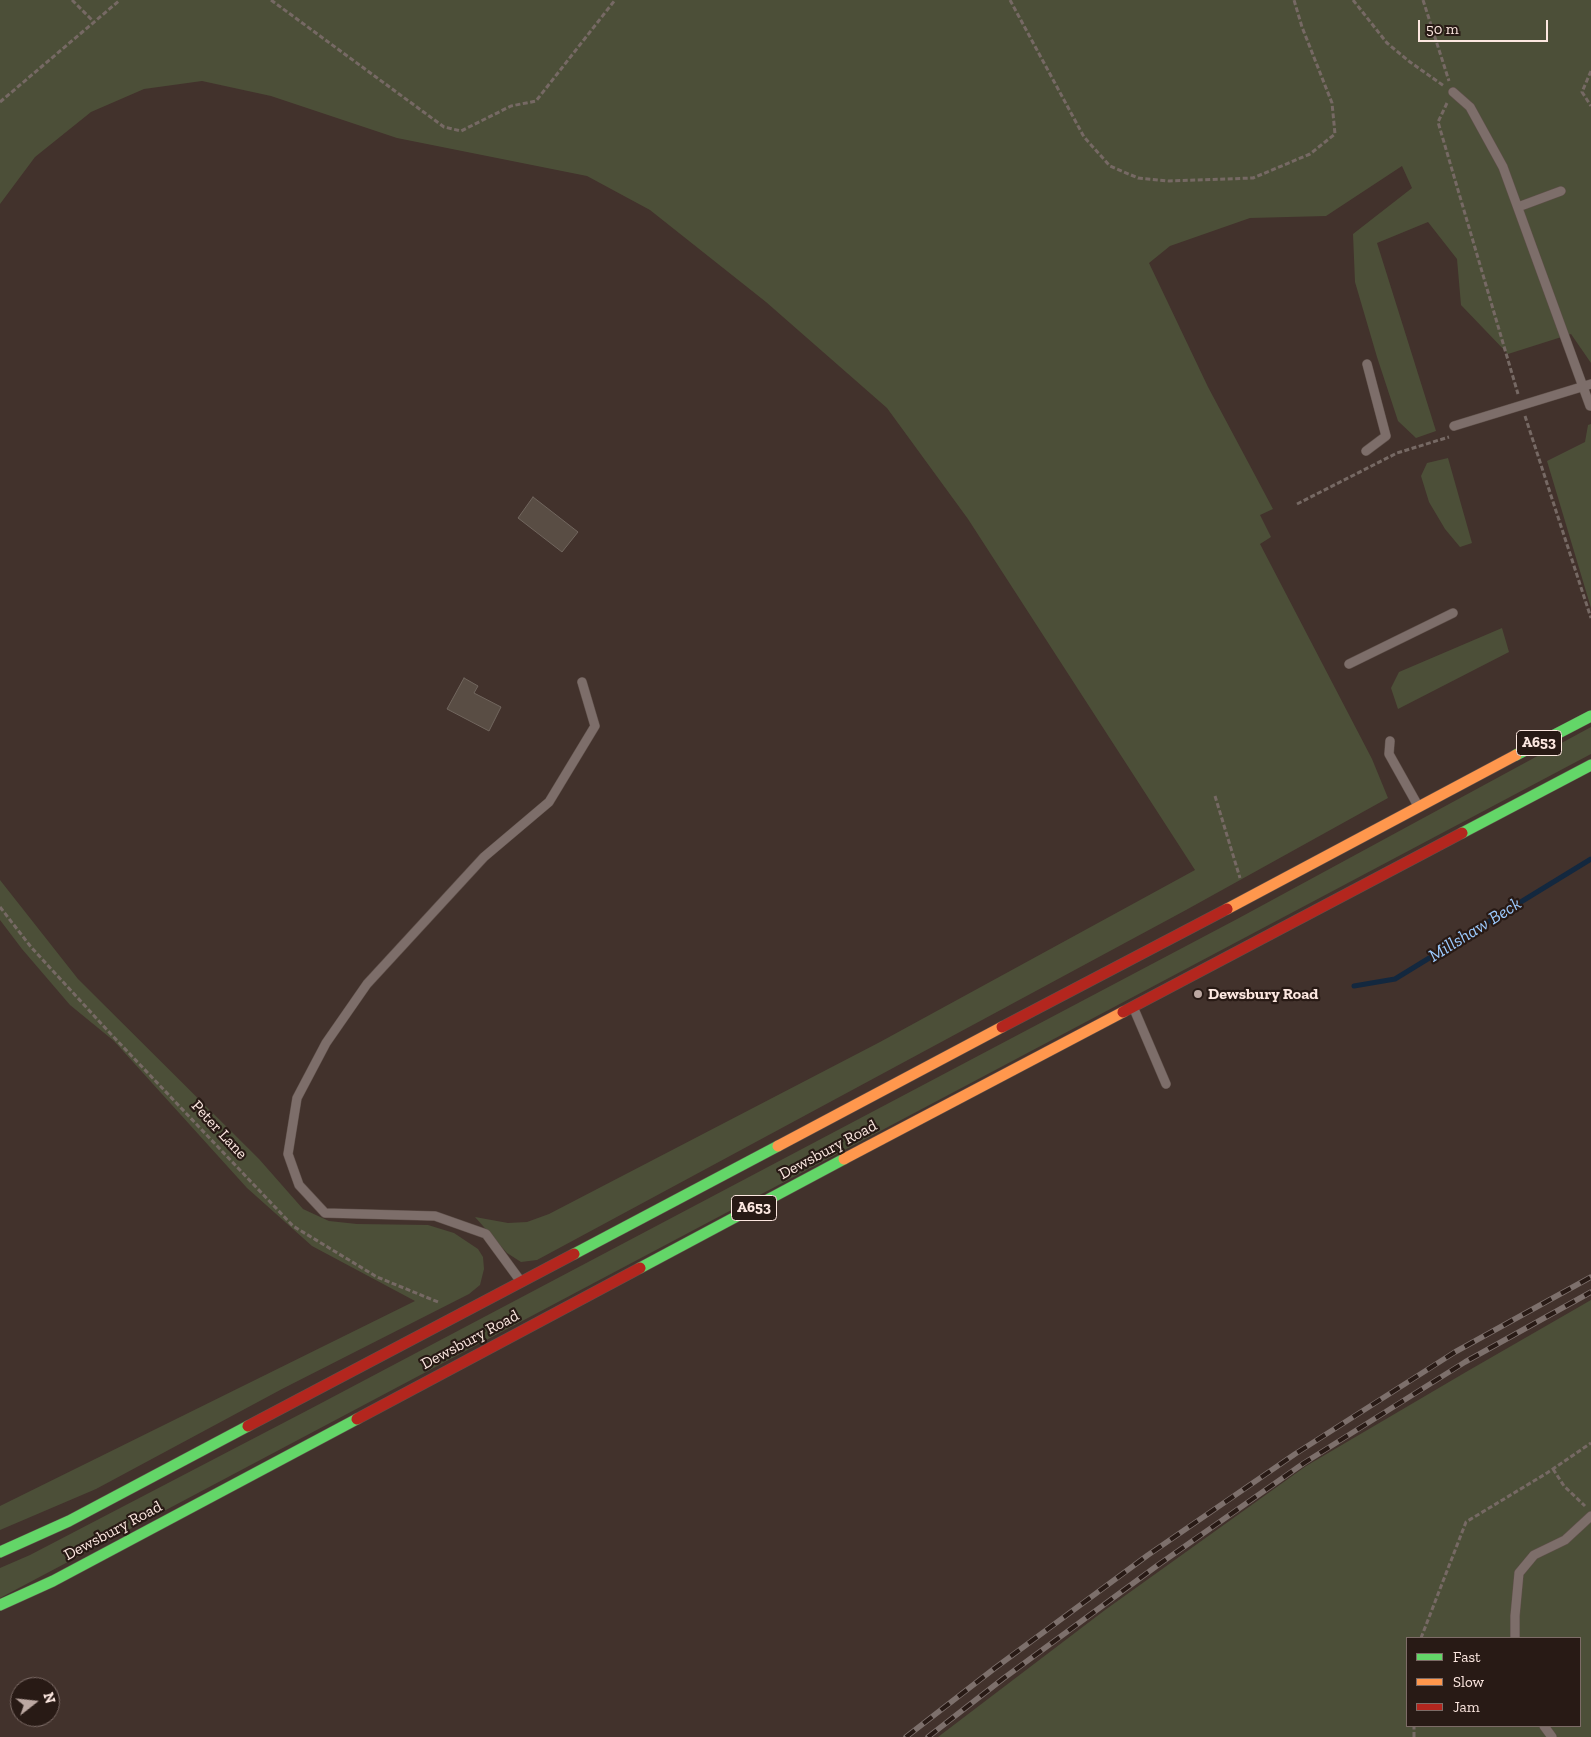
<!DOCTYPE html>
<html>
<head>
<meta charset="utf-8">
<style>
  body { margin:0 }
  #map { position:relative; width:1591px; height:1737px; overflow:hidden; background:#42322c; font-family:"Zilla Slab",serif }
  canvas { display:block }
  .legend { position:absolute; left:1406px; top:1637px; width:175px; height:90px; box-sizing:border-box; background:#281a15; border:1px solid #7d6c67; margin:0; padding:6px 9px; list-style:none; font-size:15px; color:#fde8e1 }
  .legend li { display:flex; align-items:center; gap:10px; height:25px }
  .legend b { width:25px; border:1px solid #7d6c67 }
  .north { position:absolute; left:10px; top:1677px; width:50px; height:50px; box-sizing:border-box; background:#281a15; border:1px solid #7d6c67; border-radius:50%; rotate:74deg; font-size:14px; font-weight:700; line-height:20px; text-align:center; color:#fde8e1 }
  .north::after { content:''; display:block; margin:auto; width:18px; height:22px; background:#bca8a2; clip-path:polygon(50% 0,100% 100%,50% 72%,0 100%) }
  .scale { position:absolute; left:1418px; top:20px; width:130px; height:22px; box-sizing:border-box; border:2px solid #fde8e1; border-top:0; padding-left:6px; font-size:15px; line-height:18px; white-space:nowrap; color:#fde8e1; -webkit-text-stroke:4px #281a15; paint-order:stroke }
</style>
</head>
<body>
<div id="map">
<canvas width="1591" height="1737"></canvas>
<ul class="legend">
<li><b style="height:6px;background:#63d668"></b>Fast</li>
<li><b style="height:6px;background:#ff974d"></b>Slow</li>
<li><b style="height:6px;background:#b3261e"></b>Jam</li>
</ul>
<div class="north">N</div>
<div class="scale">50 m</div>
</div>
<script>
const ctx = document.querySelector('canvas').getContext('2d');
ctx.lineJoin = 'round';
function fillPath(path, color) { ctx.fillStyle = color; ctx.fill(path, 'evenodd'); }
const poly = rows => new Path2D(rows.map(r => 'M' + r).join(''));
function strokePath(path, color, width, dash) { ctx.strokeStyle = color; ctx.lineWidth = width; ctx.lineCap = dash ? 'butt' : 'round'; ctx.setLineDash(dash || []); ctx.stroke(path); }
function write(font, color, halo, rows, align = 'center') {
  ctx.font = font + ' "Zilla Slab",serif'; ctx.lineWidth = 4.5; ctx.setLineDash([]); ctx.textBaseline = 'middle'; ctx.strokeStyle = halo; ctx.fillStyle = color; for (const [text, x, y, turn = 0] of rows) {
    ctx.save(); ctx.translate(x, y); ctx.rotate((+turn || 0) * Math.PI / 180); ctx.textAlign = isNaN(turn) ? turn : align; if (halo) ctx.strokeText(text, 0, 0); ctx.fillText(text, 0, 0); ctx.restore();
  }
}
fillPath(poly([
  [0,0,1591,0,1591,363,1571,334,1508,354,1461,305,1457,259,1428,222,1377,243,1436,431,1416,438,1398,421,1377,357,1355,282,1353,234,1412,188,1402,166,1326,216,1250,218,1170,246,1149,263,1208,387,1273,509,1260,515,1271,537,1260,544,1372,759,1388,798,1186,910,537,1260,521,1262,507,1253,475,1217,508,1223,527,1222,549,1214,880,1042,1195,870,968,519,887,408,766,302,650,210,587,176,397,138,271,96,202,81,144,89,91,112,35,157,0,204],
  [1591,424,1591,608,1547,461,1585,442,1588,425],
  [1448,458,1472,543,1460,547,1445,529,1429,502,1421,476,1427,463],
  [1502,628,1509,652,1398,709,1391,688,1399,672],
  [1591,727,1591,754,0,1598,0,1568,30,1555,310,1409,1239,918],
  [0,880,78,979,259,1159,303,1209,329,1221,357,1224,428,1225,454,1233,478,1249,483,1257,484,1269,480,1285,469,1294,282,1389,96,1489,0,1530,0,1506,415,1301,312,1246,247,1188,114,1041,70,1005,22,949,0,920],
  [1591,1300,1591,1737,938,1737,1105,1610,1306,1466,1466,1372],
  [1407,1638,1580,1638,1580,1726,1407,1726]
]), '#4c4f38');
strokePath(poly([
  [1354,986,1395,979,1591,859]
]), '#13283f', 5);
const building = poly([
  [533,497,578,532,562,552,518,518,533,497],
  [464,678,478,686,474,693,501,707,489,731,447,709,464,678]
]);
fillPath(building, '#594d44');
strokePath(building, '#71665e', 1);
const lane = poly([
  [1453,92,1470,107,1503,167,1590,406],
  [1518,207,1561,191],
  [1454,426,1591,384],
  [1366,451,1386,436,1367,364],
  [1349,664,1453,613],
  [1390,741,1389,754,1417,804],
  [1134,1009,1166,1084],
  [519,1279,486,1234,435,1216,325,1213,299,1185,288,1154,297,1098,326,1043,367,984,484,857,549,802,595,726,582,682],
  [1515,1638,1515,1616,1519,1573,1534,1555,1565,1540,1591,1516],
  [1544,1726,1552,1737]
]);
const fast = poly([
  [1516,755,1591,716],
  [1462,833,1591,765],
  [574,1254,778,1146],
  [640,1268,844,1159],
  [0,1552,69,1521,248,1426],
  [0,1605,53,1581,357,1419]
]);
const slow = poly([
  [1227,909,1516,755],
  [778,1146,1002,1027],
  [844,1159,1123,1012]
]);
const jam = poly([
  [1123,1012,1462,833],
  [1002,1027,1227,909],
  [357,1419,640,1268],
  [248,1426,574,1254]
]);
strokePath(lane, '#5f504a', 10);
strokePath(fast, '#5f504a', 12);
strokePath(slow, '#5f504a', 12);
strokePath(jam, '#5f504a', 12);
strokePath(poly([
  [72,0,94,22],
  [271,0,444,127,461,131,511,106,536,101,615,0],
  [1010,0,1084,137,1110,166,1138,178,1169,181,1253,178,1310,154,1335,134,1332,103,1302,27,1294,0],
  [1353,0,1387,43,1410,62,1444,86],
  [1423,0,1449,81],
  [1591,71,1582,92,1591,106],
  [0,102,120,0],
  [1447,103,1438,122,1518,394],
  [1525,416,1591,618],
  [1297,504,1397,453,1449,437],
  [1215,796,1240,878],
  [0,907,31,947,109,1032,293,1226,377,1277,438,1302],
  [1553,1469,1564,1486,1585,1506],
  [1421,1638,1466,1522,1547,1473,1591,1443],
  [1414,1737,1414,1726]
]), '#766964', 3, [5, 2.5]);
strokePath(lane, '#7d6e6a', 9);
strokePath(fast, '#63d668', 11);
strokePath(slow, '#ff974d', 11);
strokePath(jam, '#b3261e', 11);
const rail = poly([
  [906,1737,995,1668,1148,1555,1295,1454,1455,1352,1591,1277],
  [928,1737,1004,1678,1158,1565,1304,1463,1465,1362,1591,1292]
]);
strokePath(rail, '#7d706c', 5.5);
strokePath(rail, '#281a15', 4, [11]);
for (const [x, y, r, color] of [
  [1198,994,5,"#bca8a2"]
]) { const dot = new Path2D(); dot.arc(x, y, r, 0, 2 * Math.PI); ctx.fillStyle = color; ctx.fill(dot); strokePath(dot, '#281a15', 2); }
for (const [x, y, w] of [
  [1539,743,45],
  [754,1208,45]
]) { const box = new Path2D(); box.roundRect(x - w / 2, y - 12.5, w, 25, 4); ctx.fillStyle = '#281a15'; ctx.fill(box); strokePath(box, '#fde8e1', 1); }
write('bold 15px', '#fde8e1', null, [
  ["A653",1539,743],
  ["A653",754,1208]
]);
write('bold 16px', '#fde8e1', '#281a15', [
  ["Dewsbury Road",1208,994]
], 'left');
write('16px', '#fde8e1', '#281a15', [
  ["Peter Lane",219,1130,47],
  ["Dewsbury Road",828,1150,-28],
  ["Dewsbury Road",470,1340,-28],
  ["Dewsbury Road",113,1531,-28]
]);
write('italic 18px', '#9ccafe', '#281a15', [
  ["Millshaw Beck",1475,930,-32]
]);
</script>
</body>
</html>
